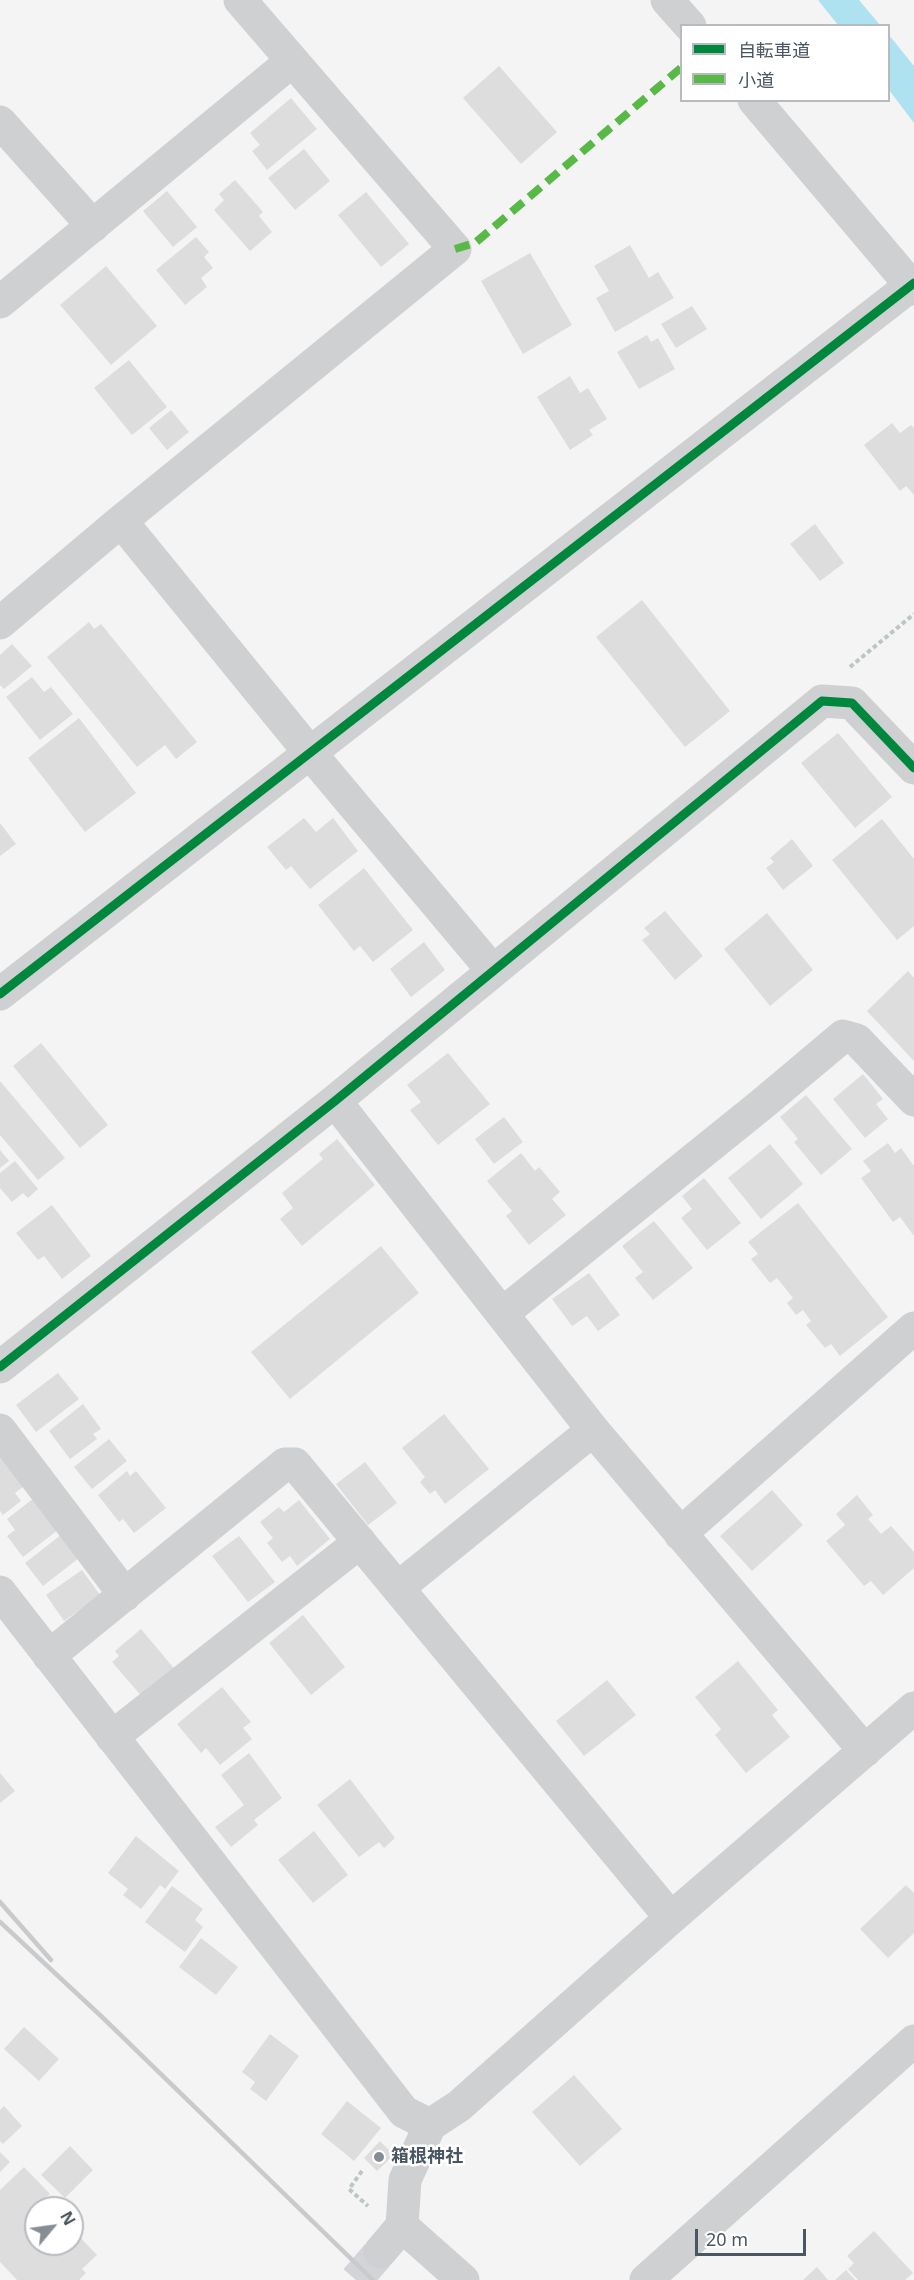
<!DOCTYPE html>
<html>
<head>
<meta charset="utf-8">
<style>
  body { margin:0 }
  #map { position:relative; width:914px; height:2280px; overflow:hidden; background:#f4f4f4; font-family:"Noto Sans","Noto Sans JP",sans-serif }
  canvas { display:block }
  .legend { position:absolute; left:680px; top:24px; width:210px; height:78px; box-sizing:border-box; background:#fff; border:2px solid #b7bbc0; margin:0; padding:8px 10px; list-style:none; font-size:18px; color:#4a5661 }
  .legend li { display:flex; align-items:center; gap:12px; height:30px }
  .legend b { width:30px; border:2px solid #b7bbc0 }
  .north { position:absolute; left:24px; top:2196px; width:60px; height:60px; box-sizing:border-box; background:#fff; border:2px solid #b7bbc0; border-radius:50%; rotate:61deg; font-size:16px; font-weight:700; line-height:24px; text-align:center; color:#4a5661 }
  .north::after { content:''; display:block; margin:auto; width:21px; height:27px; background:#868d94; clip-path:polygon(50% 0,100% 100%,50% 72%,0 100%) }
  .scale { position:absolute; left:695px; top:2229px; width:111px; height:27px; box-sizing:border-box; border:3px solid #4a5661; border-top:0; padding-left:8px; font-size:18px; line-height:21px; white-space:nowrap; color:#4a5661; -webkit-text-stroke:4px #fff; paint-order:stroke }
</style>
</head>
<body>
<div id="map">
<canvas width="914" height="2280"></canvas>
<ul class="legend">
<li><b style="height:8px;background:#00873e"></b>自転車道</li>
<li><b style="height:8px;background:#58b947"></b>小道</li>
</ul>
<div class="north">N</div>
<div class="scale">20 m</div>
</div>
<script>
const ctx = document.querySelector('canvas').getContext('2d');
ctx.lineJoin = 'round';
function fillPath(path, color) { ctx.fillStyle = color; ctx.fill(path, 'evenodd'); }
const poly = rows => new Path2D(rows.map(r => 'M' + r).join(''));
function strokePath(path, color, width, dash) { ctx.strokeStyle = color; ctx.lineWidth = width; ctx.lineCap = dash ? 'butt' : 'round'; ctx.setLineDash(dash || []); ctx.stroke(path); }
function write(font, color, halo, rows, align = 'center') {
  ctx.font = font + ' "Noto Sans","Noto Sans JP",sans-serif'; ctx.lineWidth = 5; ctx.setLineDash([]); ctx.textBaseline = 'middle'; ctx.strokeStyle = halo; ctx.fillStyle = color; for (const [text, x, y, turn = 0] of rows) {
    ctx.save(); ctx.translate(x, y); ctx.rotate((+turn || 0) * Math.PI / 180); ctx.textAlign = isNaN(turn) ? turn : align; if (halo) ctx.strokeText(text, 0, 0); ctx.fillText(text, 0, 0); ctx.restore();
  }
}
fillPath(poly([
  [818,0,859,0,880,25,838,25],
  [889,35,914,66,914,123,889,90]
]), '#aee2f0');
fillPath(poly([
  [499,66,557,132,521,164,463,98],
  [291,98,317,129,267,170,252,151,260,145,250,133],
  [304,149,330,181,295,210,268,178],
  [235,180,263,212,259,216,272,232,250,251,214,210,224,200,219,194],
  [167,191,197,227,173,247,143,211],
  [366,192,409,244,381,267,338,215],
  [196,237,209,252,204,257,213,268,201,278,207,287,185,305,156,270],
  [630,245,649,278,658,272,674,298,615,332,596,298,609,291,594,266],
  [530,253,572,325,523,354,481,281],
  [106,266,157,326,111,365,60,305],
  [692,306,707,329,676,348,661,324],
  [647,335,651,342,658,338,675,369,639,389,617,352],
  [129,360,167,407,132,435,94,388],
  [570,376,580,393,588,388,607,419,589,430,593,435,570,450,537,397],
  [171,410,189,432,167,450,149,428],
  [892,423,900,433,911,425,914,428,914,495,906,486,900,491,864,445],
  [815,524,844,563,820,581,790,544],
  [642,600,730,711,685,747,596,637],
  [89,622,94,629,101,624,197,742,176,759,165,745,137,767,47,657],
  [12,644,32,666,4,689,0,685,0,655],
  [32,677,44,692,51,687,73,714,40,740,6,697],
  [79,718,136,793,85,832,28,758],
  [838,733,892,797,855,828,801,763],
  [304,818,316,832,333,818,358,851,310,889,291,866,286,870,267,847],
  [882,819,914,859,914,926,897,940,832,860],
  [0,823,16,844,0,856],
  [792,839,813,866,783,890,766,868,774,862,770,858],
  [364,868,413,930,373,962,360,946,354,951,318,905],
  [665,911,703,956,675,980,642,940,650,934,644,928],
  [767,913,813,970,770,1006,724,949],
  [424,942,445,970,411,997,390,969],
  [908,971,914,978,914,1061,867,1011],
  [41,1043,108,1125,80,1148,13,1066],
  [448,1053,490,1104,438,1145,410,1110,421,1102,407,1085],
  [863,1074,883,1099,876,1104,888,1119,865,1138,833,1099],
  [0,1081,65,1158,38,1180,0,1135],
  [806,1095,852,1149,821,1175,794,1142,798,1139,780,1117],
  [504,1117,523,1142,494,1164,475,1139],
  [337,1139,375,1185,302,1246,280,1219,293,1208,282,1193,323,1159,319,1154],
  [888,1143,895,1153,901,1148,914,1166,914,1236,900,1217,893,1222,861,1178,871,1171,863,1161],
  [770,1144,803,1184,761,1219,728,1178],
  [0,1150,9,1161,0,1168],
  [521,1153,535,1171,539,1167,560,1192,552,1199,566,1215,529,1245,506,1216,512,1211,487,1181],
  [15,1161,38,1189,28,1198,23,1193,12,1202,0,1188,0,1173],
  [704,1178,741,1223,707,1250,681,1218,692,1209,682,1196],
  [798,1203,888,1317,840,1356,831,1344,825,1348,806,1325,811,1321,803,1310,796,1315,787,1303,793,1298,777,1278,770,1283,751,1259,758,1254,748,1242],
  [52,1205,91,1256,62,1279,44,1256,38,1260,16,1233],
  [654,1221,693,1268,653,1300,635,1278,643,1272,622,1246],
  [381,1246,419,1293,290,1399,251,1352],
  [589,1273,620,1315,598,1331,587,1316,572,1326,552,1299],
  [58,1373,79,1399,36,1432,16,1405],
  [83,1404,101,1429,93,1434,97,1439,70,1459,49,1431],
  [444,1414,489,1469,445,1504,435,1490,430,1494,420,1482,425,1477,402,1448],
  [109,1439,127,1461,92,1489,74,1467],
  [0,1455,24,1486,15,1493,21,1501,3,1515,0,1511],
  [365,1462,397,1503,368,1525,336,1484],
  [127,1471,130,1476,136,1471,166,1508,134,1533,123,1519,119,1522,98,1495],
  [772,1490,803,1525,752,1571,720,1536],
  [39,1494,63,1526,23,1557,7,1536,15,1530,7,1519],
  [857,1495,873,1515,868,1519,881,1534,891,1526,914,1552,914,1568,883,1595,871,1581,864,1586,826,1541,845,1525,836,1514],
  [299,1500,330,1539,297,1566,290,1556,282,1562,267,1543,273,1538,260,1522,279,1507,284,1512],
  [66,1531,84,1554,43,1586,25,1563],
  [239,1536,275,1582,248,1602,212,1556],
  [82,1570,100,1595,64,1621,46,1595],
  [303,1615,345,1667,311,1695,269,1643],
  [141,1629,177,1672,144,1699,112,1662,119,1656,115,1651],
  [738,1661,778,1710,772,1715,790,1737,746,1773,715,1735,721,1729,695,1697],
  [607,1680,636,1715,584,1756,556,1721],
  [222,1687,251,1722,243,1728,252,1739,220,1765,206,1748,201,1753,177,1724],
  [249,1753,282,1798,254,1820,258,1825,231,1847,215,1827,244,1805,221,1775],
  [0,1773,15,1791,0,1803],
  [350,1779,395,1838,384,1848,379,1842,359,1857,317,1805],
  [314,1831,348,1875,313,1903,278,1860],
  [136,1836,179,1871,165,1889,160,1885,141,1909,123,1895,128,1889,108,1873],
  [906,1885,914,1893,914,1933,888,1958,860,1929],
  [172,1886,203,1909,195,1920,203,1927,185,1952,145,1922],
  [201,1938,238,1967,216,1995,179,1967],
  [24,2027,59,2059,39,2081,4,2049],
  [270,2034,299,2056,266,2101,250,2089,255,2082,242,2072],
  [574,2075,622,2129,580,2166,532,2112],
  [347,2101,381,2128,354,2161,321,2134],
  [4,2106,22,2126,3,2144,0,2141,0,2110],
  [380,2141,394,2155,377,2171,364,2158],
  [70,2146,93,2170,65,2198,41,2175],
  [0,2152,10,2162,0,2172],
  [24,2167,50,2194,44,2199,53,2208,36,2208,36,2244,72,2244,72,2229,97,2255,82,2269,86,2273,79,2280,17,2280,0,2262,0,2190],
  [874,2231,913,2273,905,2280,858,2280,848,2269,854,2263,847,2256],
  [817,2267,828,2280,803,2280],
  [846,2270,855,2280,835,2280]
]), '#ddddde');
strokePath(poly([
  [356,2280,380,2252]
]), '#d2d4d7', 33, [33, 16]);
strokePath(poly([
  [850,667,914,614],
  [362,2171,349,2189,368,2206]
]), '#bcc7c4', 4, [4.5, 3]);
strokePath(poly([
  [667,0,690,26],
  [754,100,914,289],
  [0,122,93,226],
  [0,302,292,61],
  [121,521,310,753,493,971],
  [0,623,121,521,455,249,240,0],
  [0,994,914,283],
  [335,1101,593,1430,865,1751],
  [503,1313,761,1105,843,1036,857,1040,914,1100],
  [0,1367,335,1101,822,701,852,703,914,768],
  [0,1430,125,1595],
  [680,1534,914,1328],
  [399,1587,593,1430],
  [0,1592,404,2112,430,2125,405,2180,402,2226,380,2252],
  [49,1656,285,1464,295,1464,671,1918],
  [112,1737,360,1542],
  [430,2125,459,2106,671,1918,914,1708],
  [402,2226,463,2280],
  [646,2280,914,2041]
]), '#ced0d2', 33);
strokePath(poly([
  [0,1902,51,1960],
  [0,1922,101,2016,373,2280]
]), '#c9cacc', 4.5);
strokePath(poly([
  [455,249,475,243,682,67]
]), '#58b947', 8, [15, 8]);
strokePath(poly([
  [0,994,914,283],
  [0,1367,335,1101,822,701,852,703,914,768]
]), '#00873e', 9);
for (const [x, y, r, color] of [
  [379,2157,6,"#868d94"]
]) { const dot = new Path2D(); dot.arc(x, y, r, 0, 2 * Math.PI); ctx.fillStyle = color; ctx.fill(dot); strokePath(dot, '#fff', 2); }
write('bold 18px', '#4a5661', '#fff', [
  ["箱根神社",391,2157]
], 'left');
</script>
</body>
</html>
